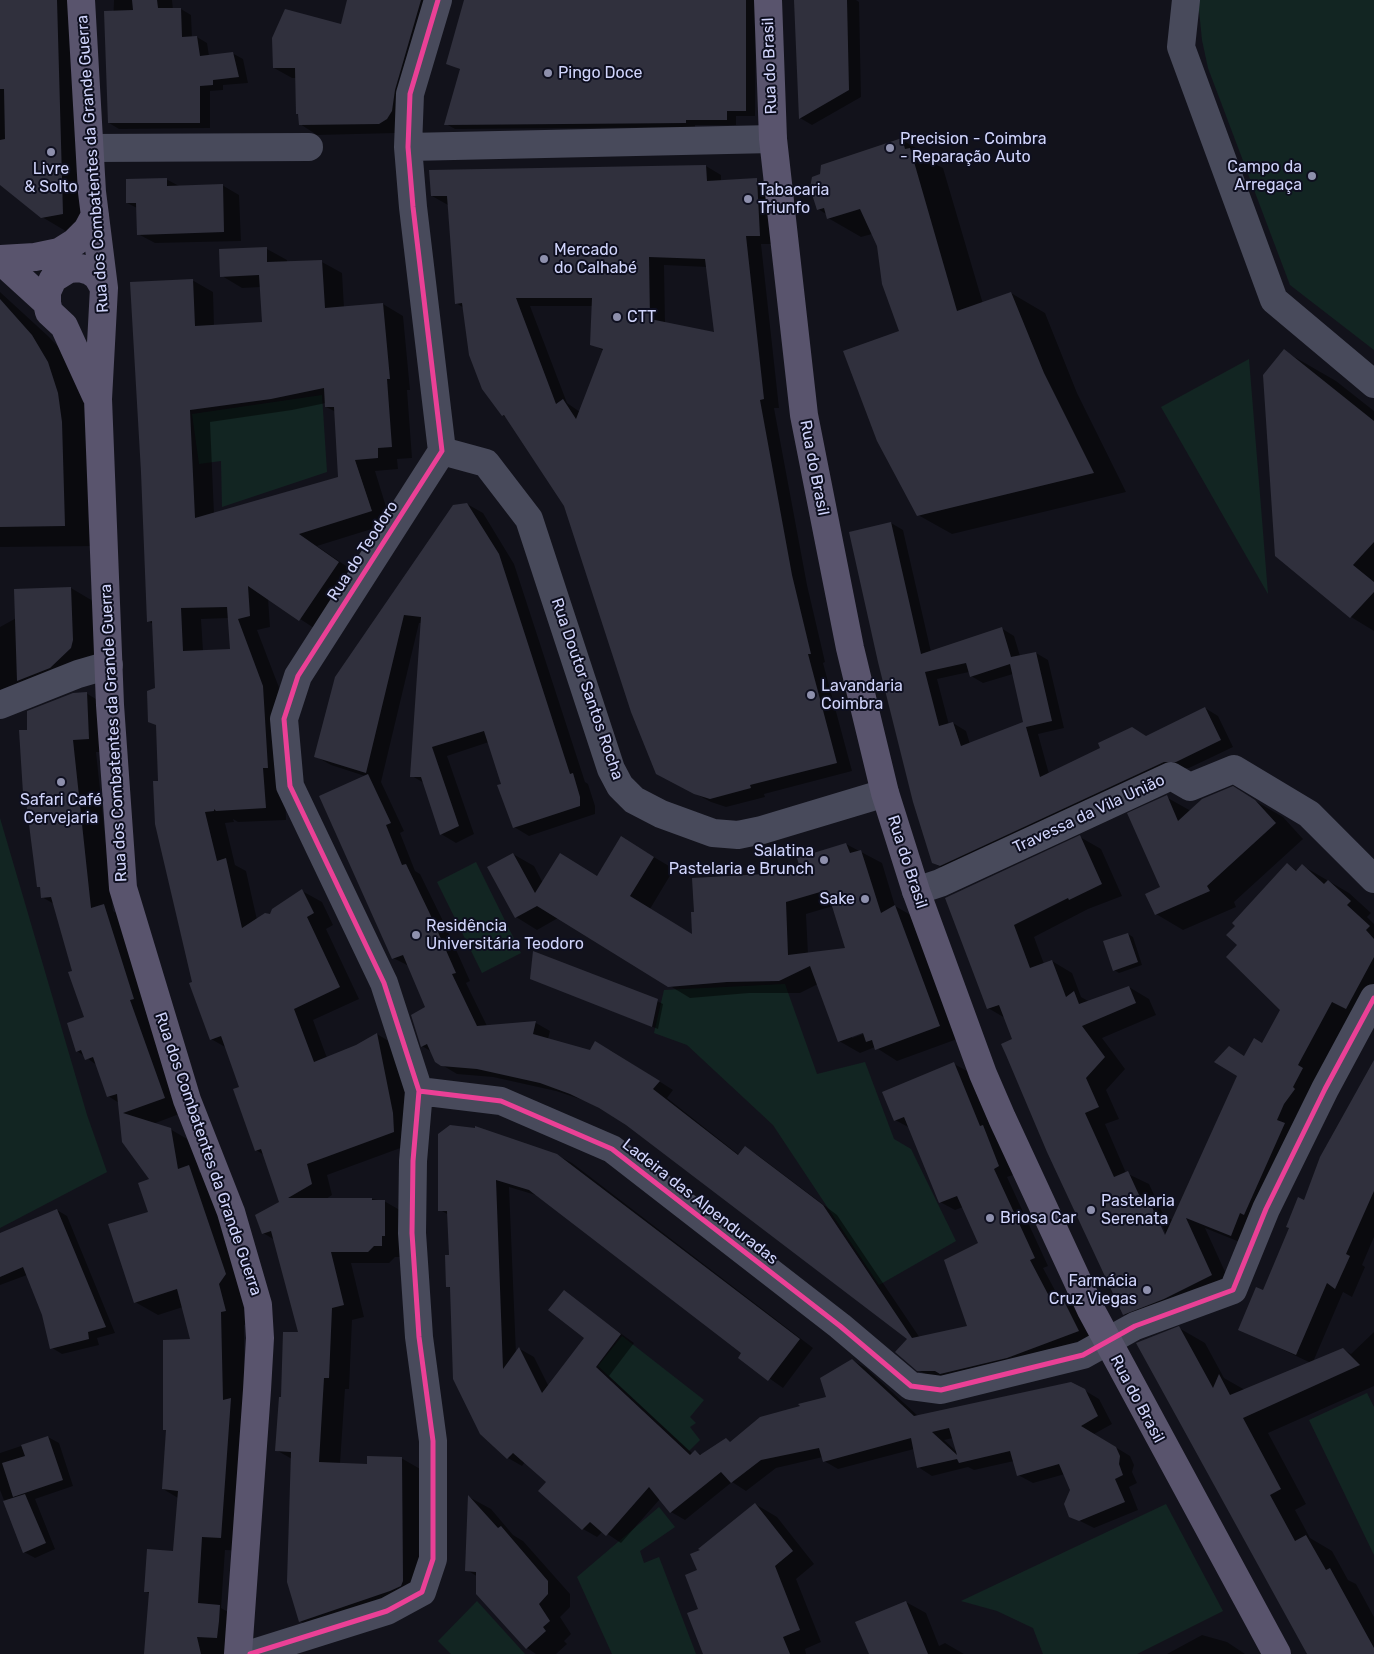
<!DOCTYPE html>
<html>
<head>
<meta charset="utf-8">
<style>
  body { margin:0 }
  canvas { display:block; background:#12121b }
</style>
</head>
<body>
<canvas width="1374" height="1654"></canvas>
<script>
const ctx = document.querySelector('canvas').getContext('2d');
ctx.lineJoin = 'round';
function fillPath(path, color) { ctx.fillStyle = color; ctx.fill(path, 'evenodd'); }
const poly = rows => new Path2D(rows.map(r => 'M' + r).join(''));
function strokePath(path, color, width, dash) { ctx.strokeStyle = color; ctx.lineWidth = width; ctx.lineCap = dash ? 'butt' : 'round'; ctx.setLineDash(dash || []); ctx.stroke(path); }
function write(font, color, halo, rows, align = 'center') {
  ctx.font = font + ' Rubik,sans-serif'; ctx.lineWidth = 4; ctx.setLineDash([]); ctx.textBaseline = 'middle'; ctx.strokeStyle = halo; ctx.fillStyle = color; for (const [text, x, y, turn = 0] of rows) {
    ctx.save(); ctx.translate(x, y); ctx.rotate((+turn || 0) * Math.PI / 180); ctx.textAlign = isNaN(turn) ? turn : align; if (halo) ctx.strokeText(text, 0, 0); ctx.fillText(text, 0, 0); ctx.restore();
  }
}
fillPath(poly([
  [1198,0,1374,0,1374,350,1290,285,1208,68,1202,40],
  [1249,359,1268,594,1161,407],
  [322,395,327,472,222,507,221,461,199,464,192,414],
  [0,818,87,1115,107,1172,0,1228],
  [476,862,521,953,482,973,437,882],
  [785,984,817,1074,865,1062,894,1139,911,1149,956,1241,879,1285,773,1125,687,1045,654,1033,664,990],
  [622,1336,704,1400,690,1417,696,1423,690,1427,700,1440,689,1451,598,1366],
  [1367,1393,1374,1407,1374,1555,1309,1420],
  [1166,1504,1223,1611,1137,1654,1043,1654,1033,1628,997,1611,961,1601],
  [659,1507,675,1527,640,1551,644,1563,659,1557,696,1654,612,1654,577,1577],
  [477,1601,525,1654,451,1654,438,1641]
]), '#122522');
fillPath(poly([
  [0,0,82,0,89,229,69,233,42,217,0,181],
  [114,0,172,0,173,10,181,9,191,15,192,38,197,37,207,43,209,56,232,53,243,59,248,83,223,85,223,90,210,91,210,128,119,129,109,123],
  [349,0,438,0,397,133,317,135,300,124,299,115,297,114,296,78,292,78,274,68,342,26],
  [465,0,756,0,755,116,736,116,736,125,695,125,695,127,455,129,446,124,461,70,448,63],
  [796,0,856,0,859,2,861,97,812,125,800,118],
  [902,140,935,159,937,165,943,168,983,304,1011,293,1045,313,1077,393,1126,492,952,534,918,515,901,332,878,246,872,234,861,237,828,218,826,214,818,209],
  [706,166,721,175,721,181,756,179,772,188,775,244,761,244,779,408,774,408,807,585,825,662,823,663,852,771,764,794,765,797,726,807,711,802,673,782,566,506,507,418,502,415,464,308,456,303,448,205,432,196],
  [664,265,707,267,715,334,665,324],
  [530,306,593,306,592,344,604,351,580,412,567,403],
  [166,179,179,186,222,185,239,195,241,241,155,243,138,234,137,208,127,203],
  [267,249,287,260,287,263,322,262,342,273,344,308,383,304,403,316,410,390,407,390,412,458,397,459,398,469,375,471,391,523,317,546,359,575,320,632,268,598,270,627,257,630,283,698,286,820,238,822,233,819,234,822,225,823,235,865,246,871,257,920,271,915,302,891,322,902,333,925,326,929,359,999,313,1020,327,1058,357,1046,377,1034,397,1046,414,1143,327,1175,332,1195,326,1199,372,1199,384,1201,405,1213,402,1257,395,1257,389,1263,351,1263,364,1317,352,1320,349,1389,345,1389,340,1464,368,1466,401,1458,422,1470,423,1593,320,1633,300,1621,292,1459,276,1450,282,1399,299,1334,275,1240,263,1233,281,1202,264,1155,256,1150,241,1088,227,1048,211,1039,193,983,159,782,158,726,150,721,156,689,153,624,148,621,192,280,213,292,214,326,264,323,261,287,242,288,222,276],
  [326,403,326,407,336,412,339,478,214,514,210,422,292,410],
  [229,618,231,650,203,651,201,619],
  [0,292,48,336,69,358,95,415,102,546,0,547],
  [1284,351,1336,381,1374,411,1374,631,1351,617,1276,556],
  [467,504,483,513,514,564,585,782,588,784,595,806,595,814,529,836,514,827,489,742,447,756,474,834,456,843,441,834,424,783,412,776,422,623,419,623,381,782,404,831,400,833,415,871,420,874,444,923,470,981,466,983,487,1026,536,1023,550,1031,548,1039,591,1052,610,1050,673,1090,667,1098,739,1155,745,1147,759,1156,837,1215,920,1338,968,1327,980,1243,963,1207,955,1210,940,1202,910,1128,895,1120,954,1064,969,1072,993,1133,997,1135,1013,1175,1007,1177,1048,1266,1043,1268,1058,1296,1060,1295,1075,1303,1093,1339,933,1378,918,1370,909,1339,627,1124,586,1101,556,1091,493,1077,457,1074,442,1065,432,1052,422,1046,427,1008,409,966,393,958,365,776,331,765,315,756],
  [891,523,903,530,931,652,1001,628,1014,636,1020,656,1036,653,1048,660,1064,728,1038,734,1049,774,1102,748,1147,736,1205,708,1218,716,1233,747,1189,768,1178,768,946,870,933,863],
  [969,672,971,676,983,683,1013,674,1025,723,970,744,966,731,953,723,949,725,937,679],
  [71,588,98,604,100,656,0,717,0,627],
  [86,693,109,707,112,752,96,752,113,911,127,919,187,1111,153,1124,170,1129,194,1143,199,1172,212,1180,248,1324,244,1325,244,1551,225,1550,221,1608,242,1620,230,1654,145,1654,150,1594,145,1591,174,1553,178,1498,163,1489,167,1431,164,1429,191,1341,183,1307,158,1315,135,1302,150,1213,151,1180,123,1141,119,1103,108,1096,98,1066,77,1051,85,1018,54,904,42,897,42,888,39,887,28,731],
  [1233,788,1283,817,1303,839,1234,902,1236,907,1183,930,1156,914,1162,888,1166,797,1191,811],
  [1080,837,1101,849,1122,896,1088,909,1034,937,1044,964,1052,961,1072,973,1081,997,1090,1002,1129,987,1149,999,1156,1015,1102,1038,1125,1069,1106,1090,1119,1119,1105,1124,1126,1173,1149,1184,1162,1212,1173,1221,1238,1075,1229,1047,1245,1057,1263,1045,1282,1010,1239,945,1288,865,1298,871,1303,866,1349,893,1371,913,1367,917,1374,924,1374,1006,1252,1247,1205,1228,1232,1287,1144,1326,1124,1314,1005,1018,988,1008,947,898],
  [1153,1212,1156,1212,1169,1241,1166,1242],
  [846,844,882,863,895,906,916,918,960,1038,897,1061,875,1047,860,1053,839,1041,818,984,800,993,749,993,690,998,558,918,537,930,516,917,513,854,534,866,543,883,598,877,642,850,674,869,650,909,693,936,803,873],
  [833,906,847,949,808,954,806,914],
  [869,1032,852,1038,852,1035],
  [1128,934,1133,937,1142,965,1119,973,1114,970],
  [537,981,657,1001,663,1004,658,1029],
  [1374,1066,1374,1237,1362,1265,1365,1267,1352,1297,1343,1292,1313,1362,1343,1349,1351,1354,1374,1332,1374,1386,1268,1433,1306,1504,1295,1510,1310,1538,1332,1551,1348,1580,1356,1584,1374,1617,1374,1654,1307,1654,1179,1328,1205,1343,1224,1378,1245,1390,1311,1363,1239,1329,1263,1292,1305,1202],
  [440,1135,557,1155,572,1163,813,1348,783,1388,739,1357,743,1352,539,1196,509,1187,516,1354,520,1349,534,1357,549,1387,586,1338,564,1292,634,1343,609,1376,693,1454,695,1451,702,1455,726,1440,732,1443,803,1407,827,1398,852,1360,866,1368,918,1416,1084,1390,1099,1399,1112,1424,1094,1434,1130,1456,1134,1465,1132,1472,1137,1483,1129,1487,1138,1510,1094,1528,1070,1516,1071,1489,1065,1474,1033,1483,1018,1475,1014,1461,974,1470,968,1467,932,1476,918,1467,914,1449,838,1469,824,1461,823,1457,776,1468,746,1491,732,1482,685,1520,671,1512,660,1499,621,1543,603,1531,597,1537,583,1529,540,1491,548,1482,525,1462,522,1466,508,1458,452,1289,447,1286,450,1256,449,1215,440,1210],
  [953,1438,957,1452,944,1440],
  [57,1210,67,1216,115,1333,97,1338,99,1345,62,1354,52,1348,43,1314,27,1275,0,1285,0,1234],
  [48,1437,59,1443,73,1486,35,1499,55,1549,35,1558,24,1552,0,1490,0,1453],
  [469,1497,491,1509,513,1535,523,1541,570,1594,570,1607,560,1617,571,1634,564,1641,567,1644,556,1654,536,1654,527,1648,478,1577,467,1570],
  [755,1504,777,1517,814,1564,796,1579,821,1642,805,1649,806,1654,704,1654,699,1571,702,1551],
  [906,1602,926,1613,939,1646,945,1643,964,1654,873,1654],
  [1202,1635,1227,1642,1245,1654,1167,1654]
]), '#0007');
fillPath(poly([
  [0,0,57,0,63,214,41,218,0,185,0,140,5,139,4,89,0,89],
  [132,0,157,0,158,8,181,8,182,37,197,36,200,56,233,52,239,77,213,80,213,85,200,86,200,123,108,123,104,11,133,10],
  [347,0,421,0,395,90,392,111,387,119,379,124,299,125,298,114,296,114,295,68,273,68,272,38,285,9,341,24],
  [464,0,746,0,746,111,727,111,727,120,686,120,686,123,444,125,460,69,446,64],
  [794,0,847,0,849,90,799,119],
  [902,138,905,149,910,148,957,311,1011,292,1044,373,1094,473,917,516,877,441,843,351,899,331,882,284,877,246,860,209,827,219,824,208,817,210,810,188,812,177,820,174,821,165],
  [706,165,707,181,757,178,760,236,746,236,764,399,760,400,792,575,811,654,808,654,837,763,750,785,751,788,710,799,694,794,656,774,631,712,564,506,504,415,502,416,482,389,469,355,462,303,455,304,447,196,431,196,429,170],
  [649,257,705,259,714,332,650,319],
  [516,298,592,298,590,345,603,349,576,419,563,399,556,404],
  [167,178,167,186,223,184,224,232,137,235,136,203,126,203,126,179],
  [267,247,267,262,322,260,325,308,383,303,390,379,387,379,392,447,378,448,378,458,355,460,372,511,299,534,339,562,299,621,248,586,250,616,238,619,263,686,268,768,263,768,266,808,216,811,214,809,214,811,205,812,217,861,226,858,242,928,265,913,270,914,272,909,302,889,314,913,307,917,340,987,294,1009,314,1062,356,1045,377,1033,393,1113,394,1132,307,1164,312,1184,288,1198,372,1198,372,1200,385,1200,385,1236,382,1236,382,1246,374,1246,368,1252,331,1252,344,1305,332,1308,329,1378,324,1378,319,1462,367,1464,367,1456,402,1457,403,1581,401,1586,390,1591,299,1622,287,1582,291,1452,275,1451,279,1397,281,1397,283,1332,298,1332,271,1231,262,1234,255,1215,279,1202,261,1149,255,1151,233,1089,239,1087,221,1036,210,1040,189,983,192,982,155,824,153,781,158,781,156,725,148,722,147,691,155,688,152,621,147,622,141,472,130,282,193,279,195,326,262,322,259,275,220,277,219,249],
  [324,388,325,407,334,407,338,477,195,518,190,410,271,399],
  [227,607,230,649,183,651,181,608],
  [0,299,32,335,48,362,58,393,62,422,65,526,0,527],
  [1284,349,1374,421,1374,542,1353,565,1374,582,1374,592,1350,618,1275,556,1263,375],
  [467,503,499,554,570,774,573,773,580,797,580,806,513,828,497,785,501,784,484,731,432,747,459,826,440,835,421,777,410,777,421,617,404,615,366,773,314,757,335,677,453,505],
  [891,522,921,654,1002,627,1011,657,1036,652,1052,721,1026,727,1040,777,1100,748,1098,743,1132,727,1146,736,1205,707,1221,740,1176,762,1164,762,940,866,932,863,913,802,878,662,849,532],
  [966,663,970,677,1010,664,1023,722,961,746,953,722,939,726,925,672],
  [71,587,73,640,71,648,50,668,17,681,14,589],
  [87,692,89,739,73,740,91,908,104,904,134,999,130,1000,165,1098,123,1113,171,1128,178,1169,189,1165,226,1274,219,1284,226,1311,221,1312,223,1400,231,1398,221,1538,202,1537,198,1603,220,1605,219,1621,217,1638,197,1637,201,1654,144,1654,149,1592,144,1592,147,1549,173,1551,178,1491,162,1489,166,1430,163,1430,163,1340,190,1339,177,1289,134,1303,108,1224,148,1212,138,1183,149,1179,122,1142,117,1094,107,1097,93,1057,85,1060,81,1050,76,1052,67,1023,84,1017,68,972,72,971,51,897,41,898,40,887,37,887,25,793,23,793,19,730,27,730,27,711,73,693],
  [368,774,391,823,386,825,402,865,406,864,430,914,456,973,452,974,477,1026,536,1021,533,1034,590,1050,595,1041,660,1081,653,1089,738,1155,745,1146,823,1205,912,1338,967,1326,944,1260,978,1243,957,1196,939,1203,904,1117,894,1121,882,1092,954,1062,980,1126,983,1125,999,1166,994,1169,1035,1258,1030,1260,1050,1298,1060,1293,1079,1331,1007,1358,940,1374,935,1371,917,1371,895,1352,907,1339,626,1125,599,1108,570,1094,540,1083,477,1069,441,1066,435,1062,427,1044,421,1047,411,1015,425,1007,403,955,392,959,319,796],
  [1233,786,1255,800,1276,823,1207,886,1210,891,1155,915,1145,894,1160,887,1127,813,1167,795,1178,821,1202,799],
  [1080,835,1102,884,1069,900,1068,898,1014,925,1030,968,1052,960,1066,997,1074,991,1079,1004,1129,986,1136,1003,1082,1026,1105,1057,1086,1078,1099,1107,1085,1113,1114,1177,1128,1171,1145,1208,1151,1205,1165,1235,1237,1076,1214,1062,1229,1046,1244,1056,1254,1038,1262,1043,1280,1010,1226,957,1237,945,1226,935,1235,926,1232,923,1287,863,1296,871,1302,864,1324,884,1328,880,1351,901,1347,905,1370,926,1366,930,1374,939,1374,957,1346,1009,1332,1002,1298,1065,1303,1068,1293,1087,1295,1089,1284,1104,1277,1120,1285,1123,1244,1215,1240,1213,1231,1236,1186,1218,1212,1275,1164,1299,1123,1315,1047,1152,1006,1055,1001,1044,1012,1039,999,1005,987,1009,945,898],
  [621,836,654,857,630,896,692,934,691,912,694,912,692,878,801,872,797,858,846,843,850,853,861,850,881,913,895,905,940,1026,875,1050,872,1040,866,1042,863,1033,838,1042,810,966,779,981,727,982,668,987,537,906,515,918,487,867,513,853,535,893,560,853,597,876],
  [827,890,845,948,788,955,786,902],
  [1128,933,1138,962,1113,971,1103,941],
  [533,951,658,999,652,1027,530,979],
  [1374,1060,1374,1191,1346,1254,1350,1256,1335,1289,1327,1283,1296,1355,1238,1330,1256,1287,1263,1290,1289,1228,1286,1227,1298,1197,1304,1200,1320,1157],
  [450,1125,475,1128,475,1126,557,1154,800,1339,768,1381,738,1358,741,1353,529,1190,496,1180,503,1369,519,1347,542,1393,584,1338,548,1310,564,1290,621,1334,596,1367,690,1455,695,1450,700,1455,726,1438,730,1442,760,1417,800,1406,798,1404,826,1397,820,1378,852,1359,914,1416,1071,1382,1085,1389,1098,1416,1081,1426,1116,1447,1120,1456,1119,1464,1123,1475,1115,1479,1125,1502,1079,1521,1069,1517,1064,1504,1070,1490,1059,1464,1017,1476,1010,1451,959,1463,957,1459,917,1468,911,1438,823,1462,819,1448,761,1460,731,1483,721,1472,670,1513,649,1487,606,1536,590,1522,582,1530,538,1491,546,1482,513,1453,507,1459,480,1434,453,1379,450,1287,446,1287,445,1255,449,1255,447,1211,438,1211,438,1134],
  [949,1428,957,1455,932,1432],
  [57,1209,106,1327,88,1332,89,1339,50,1349,42,1315,23,1267,0,1277,0,1233],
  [1179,1326,1213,1388,1219,1374,1230,1395,1343,1348,1360,1365,1243,1418,1281,1489,1270,1495,1295,1541,1306,1535,1326,1570,1330,1568,1374,1648,1374,1654,1307,1654,1136,1343],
  [48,1436,63,1480,13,1497,2,1463,25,1456,21,1445],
  [25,1494,46,1543,23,1553,3,1501],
  [468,1495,498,1528,501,1526,548,1581,548,1594,539,1604,550,1621,543,1627,546,1631,526,1649,476,1594,476,1572,465,1571],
  [755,1503,793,1551,775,1566,800,1630,783,1637,790,1654,703,1654,687,1613,698,1609,685,1575,697,1570,690,1554,700,1550,698,1549],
  [906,1601,928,1654,869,1654,855,1622]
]), '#30303d');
strokePath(poly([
  [1186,0,1181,47,1274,300,1374,384],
  [408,147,773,139],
  [90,148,309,147],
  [442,451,486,463,529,519,611,769,620,786,634,800,661,814,713,833,738,835,762,830,885,793],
  [0,705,78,674,109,665],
  [916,891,940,883,1171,776,1190,787,1234,769,1309,814,1374,879],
  [419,1091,384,983,290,786,284,719,298,676,442,451,413,207,408,147,410,94,438,0],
  [250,1654,387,1611,422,1592,433,1559,433,1441,419,1337,412,1233,413,1161,419,1091,501,1101,612,1149,840,1326,911,1386,941,1390,1083,1355,1135,1326,1233,1290,1266,1209,1325,1089,1374,998]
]), '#484a5b', 28);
strokePath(poly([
  [81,0,92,192,104,288,98,399,110,705,123,888,187,1100,231,1212,258,1305,260,1338,257,1390,238,1654],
  [768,0,773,139,804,415,850,648,885,793,916,891,983,1074,1002,1118,1091,1310,1277,1654],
  [0,259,35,257,59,252,75,242,87,230,95,215],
  [0,260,47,303,49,312,64,326,96,396],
  [47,303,47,292,53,279,69,269,80,268,90,271,97,276,104,288]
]), '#59546d', 28);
strokePath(poly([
  [419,1091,384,983,290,786,284,719,298,676,442,451,413,207,408,147,410,94,438,0],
  [250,1654,387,1611,422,1592,433,1559,433,1441,419,1337,412,1233,413,1161,419,1091,501,1101,612,1149,840,1326,911,1386,941,1390,1083,1355,1135,1326,1233,1290,1266,1209,1325,1089,1374,998]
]), '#ea4096', 5);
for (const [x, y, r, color] of [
  [548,73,5,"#8e90ad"],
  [890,148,5,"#8e90ad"],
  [51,152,5,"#8e90ad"],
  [1312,176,5,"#8e90ad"],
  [748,199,5,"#8e90ad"],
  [544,259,5,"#8e90ad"],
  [617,317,5,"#8e90ad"],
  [811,695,5,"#8e90ad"],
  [61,782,5,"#8e90ad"],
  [824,860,5,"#8e90ad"],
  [865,899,5,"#8e90ad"],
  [416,935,5,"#8e90ad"],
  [1091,1210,5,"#8e90ad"],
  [990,1218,5,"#8e90ad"],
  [1147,1290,5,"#8e90ad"]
]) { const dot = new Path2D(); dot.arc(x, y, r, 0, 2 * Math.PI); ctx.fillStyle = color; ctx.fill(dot); strokePath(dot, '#0e0f1f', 2); }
write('16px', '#d0d4fb', '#0e0f1f', [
  ["Rua do Brasil",770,66,-92],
  ["Rua dos Combatentes da Grande Guerra",93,164,-94],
  ["Rua do Brasil",814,468,79],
  ["Rua do Teodoro",363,551,-57],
  ["Rua Doutor Santos Rocha",587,689,71],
  ["Rua dos Combatentes da Grande Guerra",114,733,-93],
  ["Travessa da Vila União",1089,814,-25],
  ["Rua do Brasil",907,862,72],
  ["Rua dos Combatentes da Grande Guerra",208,1154,71],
  ["Ladeira das Alpenduradas",700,1202,38],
  ["Rua do Brasil",1137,1399,62]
]);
write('16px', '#d0d4fb', '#0e0f1f', [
  ["Pingo Doce",558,73],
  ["Precision - Coimbra",900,139],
  ["- Reparação Auto",900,157],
  ["Campo da",1302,167,"right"],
  ["Arregaça",1302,185,"right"],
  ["Livre",51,169,"center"],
  ["& Solto",51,187,"center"],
  ["Tabacaria",758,190],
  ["Triunfo",758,208],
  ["Mercado",554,250],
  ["do Calhabé",554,268],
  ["CTT",627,317],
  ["Lavandaria",821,686],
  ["Coimbra",821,704],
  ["Safari Café",61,800,"center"],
  ["Cervejaria",61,818,"center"],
  ["Salatina",814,851,"right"],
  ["Pastelaria e Brunch",814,869,"right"],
  ["Sake",855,899,"right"],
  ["Residência",426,926],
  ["Universitária Teodoro",426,944],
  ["Pastelaria",1101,1201],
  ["Serenata",1101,1219],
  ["Briosa Car",1000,1218],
  ["Farmácia",1137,1281,"right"],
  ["Cruz Viegas",1137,1299,"right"]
], 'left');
</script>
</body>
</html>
